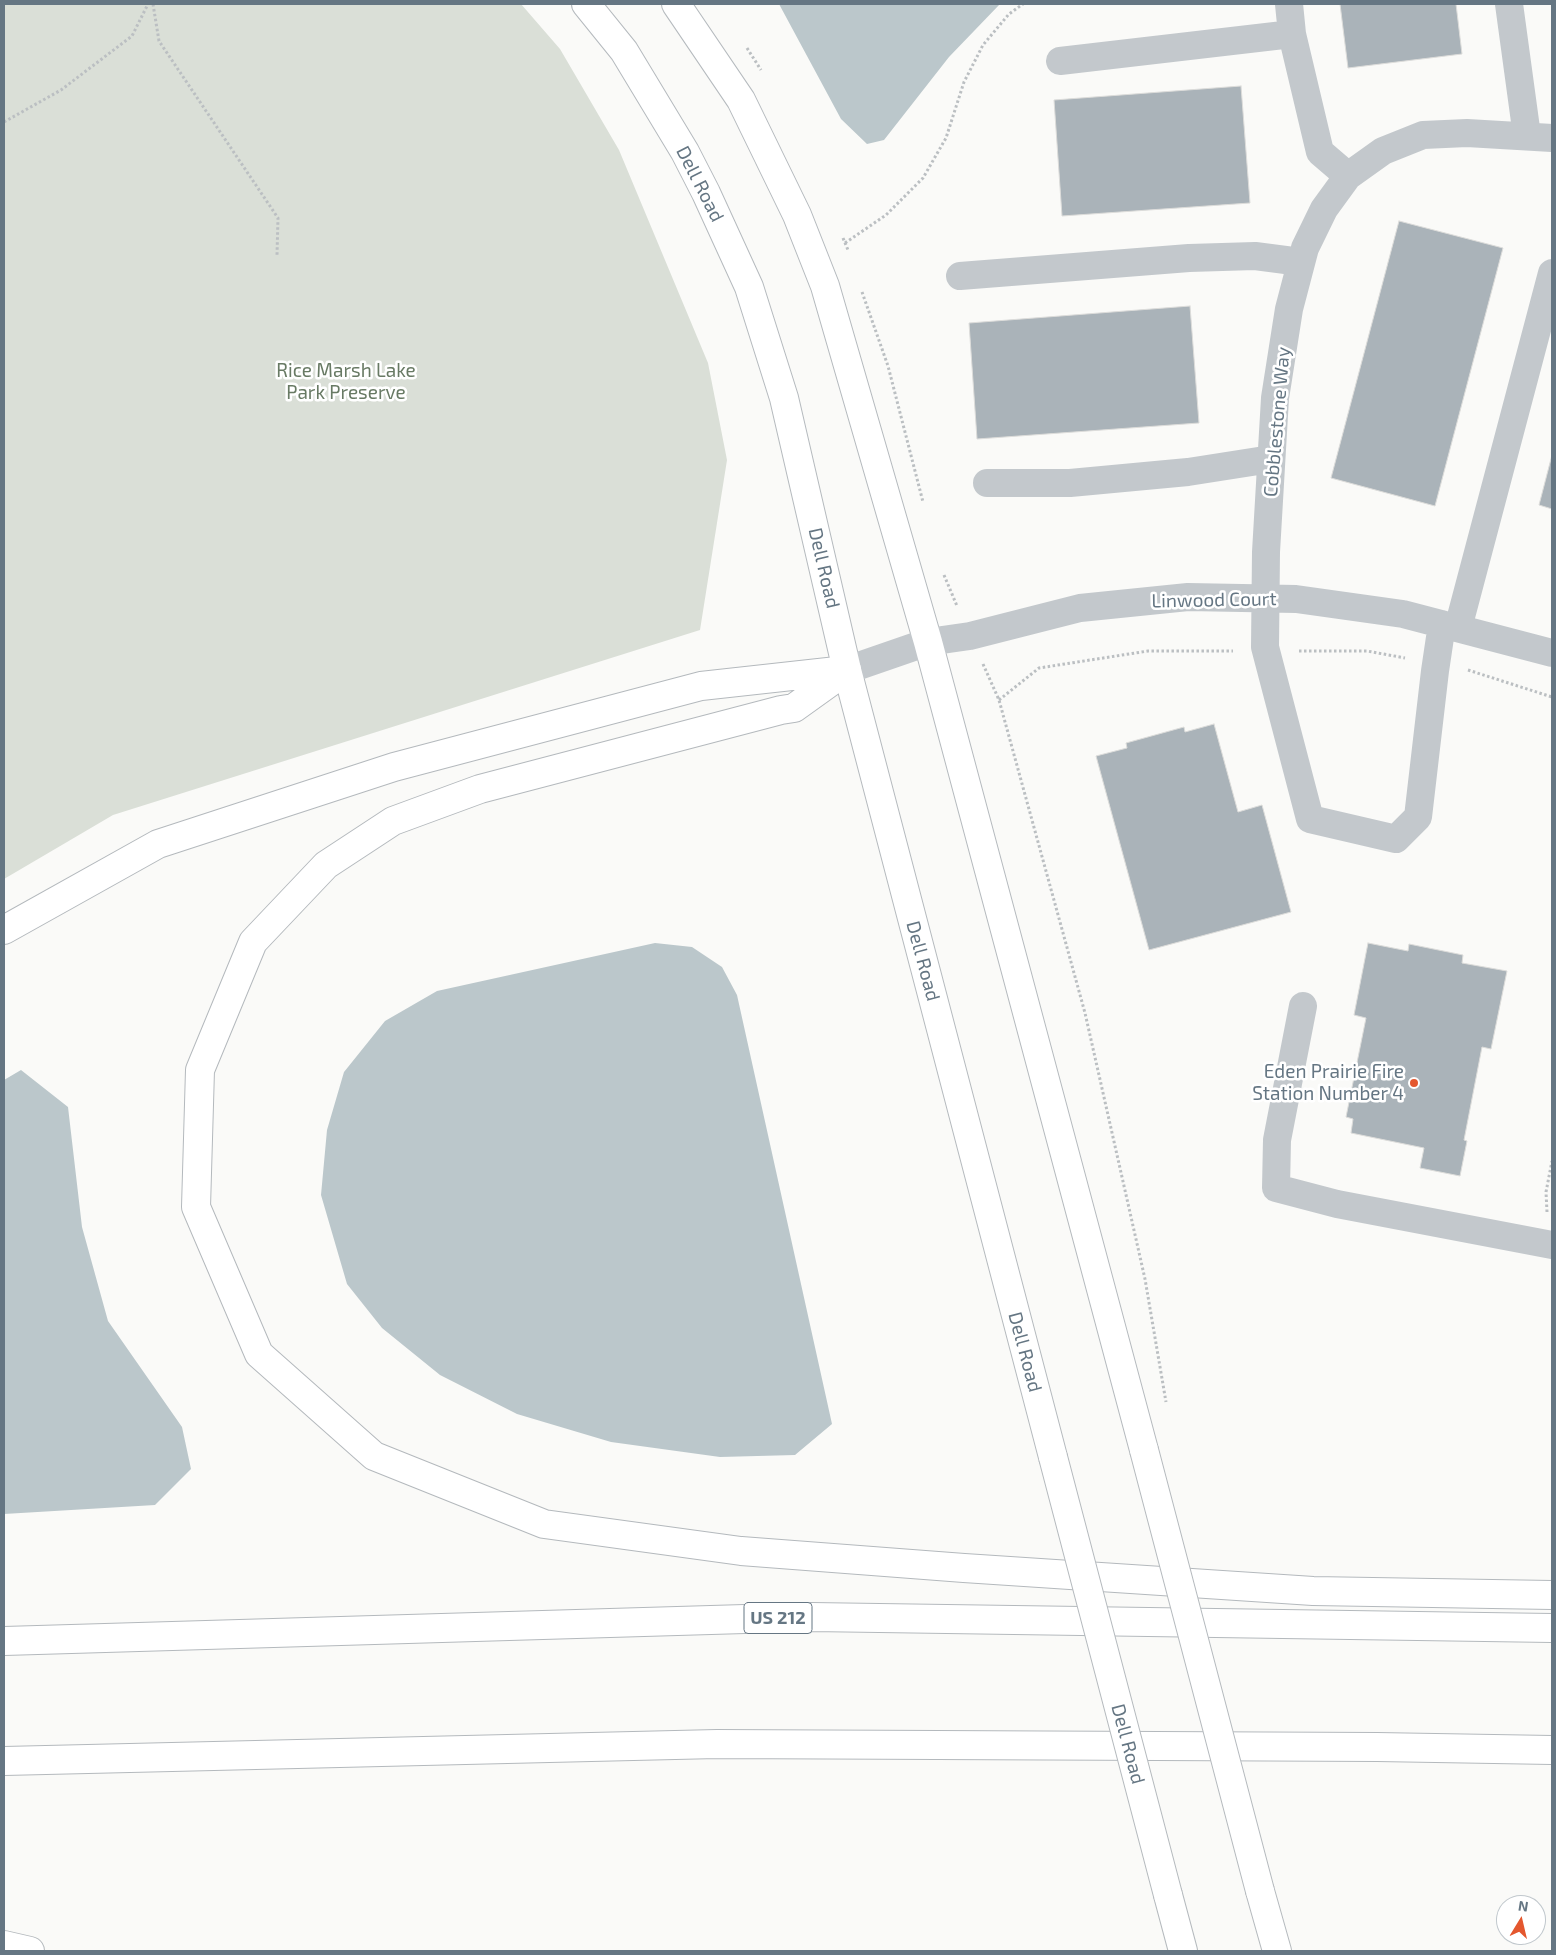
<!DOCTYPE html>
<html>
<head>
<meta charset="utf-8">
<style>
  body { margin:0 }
  #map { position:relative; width:1556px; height:1955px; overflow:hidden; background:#fafaf8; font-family:"Exo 2",sans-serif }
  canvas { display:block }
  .frame { position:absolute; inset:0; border:5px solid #657683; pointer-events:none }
  .north { position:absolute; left:1496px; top:1895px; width:50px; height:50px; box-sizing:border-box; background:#fff; border:1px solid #c1c8cd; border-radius:50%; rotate:9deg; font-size:14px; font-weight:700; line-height:20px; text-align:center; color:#657683 }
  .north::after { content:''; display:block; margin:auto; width:18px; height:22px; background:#e4572e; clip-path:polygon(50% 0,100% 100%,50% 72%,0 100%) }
</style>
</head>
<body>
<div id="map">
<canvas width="1556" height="1955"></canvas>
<div class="frame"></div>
<div class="north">N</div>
</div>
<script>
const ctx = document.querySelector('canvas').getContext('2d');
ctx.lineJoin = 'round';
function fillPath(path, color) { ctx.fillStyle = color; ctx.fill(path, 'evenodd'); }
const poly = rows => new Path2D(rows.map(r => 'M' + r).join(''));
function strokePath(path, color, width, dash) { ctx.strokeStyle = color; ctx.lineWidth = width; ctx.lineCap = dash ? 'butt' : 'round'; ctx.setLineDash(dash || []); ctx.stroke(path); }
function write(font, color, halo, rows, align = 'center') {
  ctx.font = font + ' "Exo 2",sans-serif'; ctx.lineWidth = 5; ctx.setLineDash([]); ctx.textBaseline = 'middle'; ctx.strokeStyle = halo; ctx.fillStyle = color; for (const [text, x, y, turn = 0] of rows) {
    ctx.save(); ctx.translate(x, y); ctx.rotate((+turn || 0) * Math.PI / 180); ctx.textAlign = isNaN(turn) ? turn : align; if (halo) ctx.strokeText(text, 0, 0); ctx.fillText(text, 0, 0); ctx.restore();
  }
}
fillPath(poly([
  [4,4,521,4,560,49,619,150,708,363,727,460,700,630,113,815,4,879]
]), '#dadfd7');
fillPath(poly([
  [779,4,1000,4,949,57,884,140,867,144,841,119],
  [655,943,692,947,722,967,737,995,832,1424,795,1455,720,1457,611,1442,517,1414,440,1375,382,1328,347,1284,321,1195,327,1130,344,1072,385,1021,437,991],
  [21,1070,68,1107,82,1227,108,1321,182,1427,191,1469,155,1505,4,1514,4,1080]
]), '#bbc7cb');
const building = poly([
  [1340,4,1456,4,1462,54,1348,68,1340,4],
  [1241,86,1250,203,1062,216,1054,100,1241,86],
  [1399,221,1503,248,1435,506,1331,478,1399,221],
  [1190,306,1199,423,977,439,969,323,1190,306],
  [1552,455,1552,509,1539,505,1552,455],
  [1214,724,1238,812,1262,805,1291,912,1149,950,1096,756,1127,748,1126,743,1184,727,1185,732,1214,724],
  [1368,943,1408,951,1409,944,1463,955,1462,963,1507,971,1491,1049,1482,1047,1464,1140,1467,1141,1460,1176,1420,1168,1424,1148,1351,1133,1353,1119,1346,1117,1366,1018,1354,1015,1368,943]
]);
fillPath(building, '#aab3b9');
strokePath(building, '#dcdcda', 1);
const major = poly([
  [586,4,624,51,685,152,706,193,749,287,784,398,847,670,1053,1457],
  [676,4,741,100,797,215,825,286,928,642,1144,1450],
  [1260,1891,1277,1951],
  [1168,1895,1183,1951]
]);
const highway = poly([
  [847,670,794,708,781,710,480,789,393,821,326,865,253,942,200,1070,196,1207,259,1354,374,1456,544,1524,741,1551,964,1568,1313,1591,1552,1595],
  [4,930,158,844,394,767,701,686,846,670],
  [4,1641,812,1617,1552,1628],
  [4,1761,717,1744,1377,1747,1552,1750],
  [4,1945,30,1951]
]);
strokePath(major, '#b5babe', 30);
strokePath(highway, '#b4b9bd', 30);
strokePath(poly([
  [153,4,159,41,278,218,277,255],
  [747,48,761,70],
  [4,122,61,90,132,36,148,4],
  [843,238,848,250],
  [845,243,886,215,923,178,946,138,964,82,983,45,1009,14,1023,4],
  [862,292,888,366,923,502],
  [944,575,957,606],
  [1299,651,1367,651,1405,658],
  [983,664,999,700,1085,1013,1145,1279,1166,1402],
  [1468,670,1552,697],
  [999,700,1039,668,1148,651,1233,651],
  [1547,1212,1546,1192,1552,1161]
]), '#bbbfc2', 3, [2.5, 2.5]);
strokePath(poly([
  [1289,4,1292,34,1320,152,1348,176],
  [1509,4,1527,136],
  [1060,61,1292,34],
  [960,276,1189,258,1255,256,1301,262],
  [987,483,1070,483,1188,472,1271,459],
  [1442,624,1435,671,1418,817,1396,839,1310,819,1265,647,1266,552,1275,398,1289,309,1305,248,1324,209,1348,176,1383,151,1423,135,1467,133,1552,138],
  [1458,628,1552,273],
  [847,670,928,642,970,636,1080,608,1188,597,1296,599,1403,614,1552,653],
  [1303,1006,1277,1140,1276,1188,1337,1204,1552,1245]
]), '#c3c8cc', 28);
strokePath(major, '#fff', 28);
strokePath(highway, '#fff', 28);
const majorBridge = poly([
  [1144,1450,1260,1891],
  [1053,1457,1168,1895]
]);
strokePath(majorBridge, '#b5babe', 30, []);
strokePath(majorBridge, '#fff', 28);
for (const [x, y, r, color] of [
  [1414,1083,5,"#e4572e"]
]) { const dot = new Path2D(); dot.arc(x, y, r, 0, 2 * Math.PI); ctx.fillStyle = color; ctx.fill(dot); strokePath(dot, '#fff', 2); }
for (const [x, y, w] of [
  [778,1618,68]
]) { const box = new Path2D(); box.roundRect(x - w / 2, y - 15.5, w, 31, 4); ctx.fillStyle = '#fff'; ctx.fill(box); strokePath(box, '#657683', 1); }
write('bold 18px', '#657683', null, [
  ["US 212",778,1618]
]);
write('19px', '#657683', '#fff', [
  ["Dell Road",700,184,63],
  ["Cobblestone Way",1277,422,-85],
  ["Dell Road",824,568,77],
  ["Linwood Court",1214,600,-1],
  ["Dell Road",923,961,75],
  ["Dell Road",1025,1352,75],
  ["Dell Road",1128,1744,75]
]);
write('19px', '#687a64', '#fff', [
  ["Rice Marsh Lake",346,371],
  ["Park Preserve",346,393]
]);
write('19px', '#657683', '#fff', [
  ["Eden Prairie Fire",1404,1072],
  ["Station Number 4",1404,1094]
], 'right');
</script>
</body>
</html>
